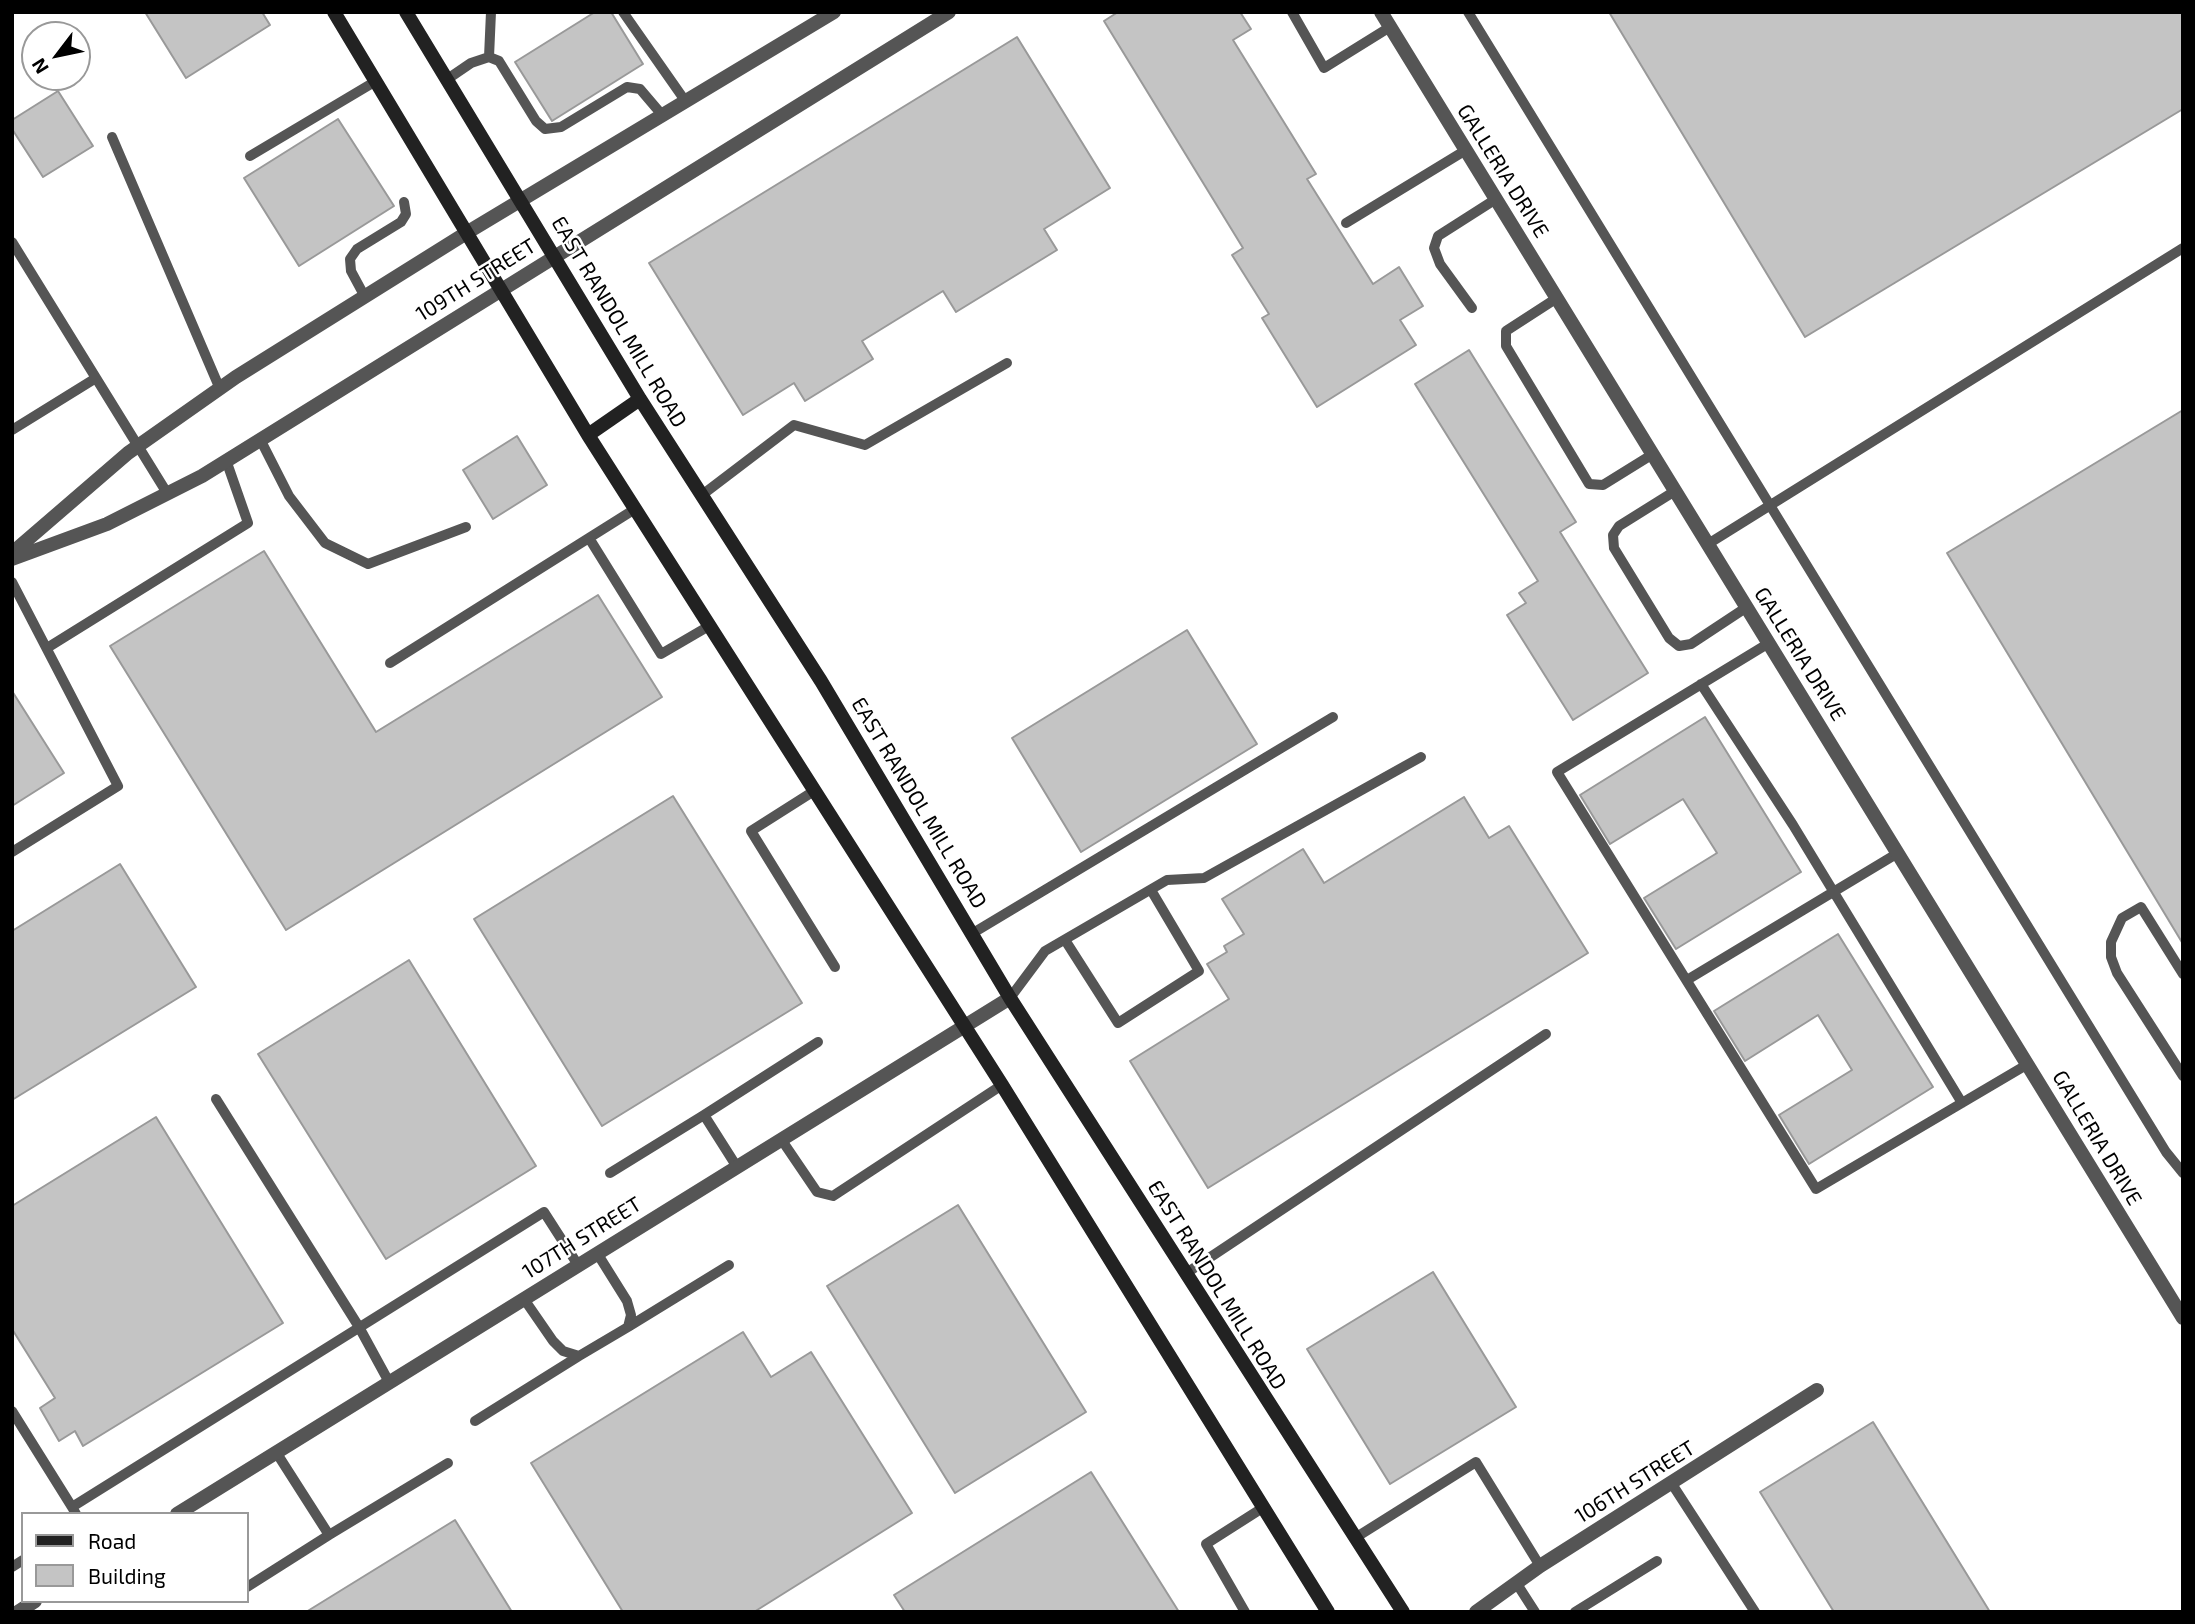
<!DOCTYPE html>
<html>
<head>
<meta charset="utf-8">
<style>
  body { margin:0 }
  #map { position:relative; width:2195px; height:1624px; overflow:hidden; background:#fff; font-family:"Exo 2",sans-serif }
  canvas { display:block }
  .frame { position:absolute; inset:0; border:14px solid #000; pointer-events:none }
  .legend { position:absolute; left:21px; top:1512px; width:228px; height:91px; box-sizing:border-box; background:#fff; border:2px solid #999; margin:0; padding:9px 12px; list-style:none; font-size:21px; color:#000 }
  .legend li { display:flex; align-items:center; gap:14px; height:35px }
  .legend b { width:35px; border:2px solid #999 }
  .north { position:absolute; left:21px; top:21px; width:70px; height:70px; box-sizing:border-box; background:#fff; border:2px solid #999; border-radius:50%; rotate:238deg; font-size:19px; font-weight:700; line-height:28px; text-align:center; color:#000 }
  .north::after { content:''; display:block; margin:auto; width:24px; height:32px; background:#000; clip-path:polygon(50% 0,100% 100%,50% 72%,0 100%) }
</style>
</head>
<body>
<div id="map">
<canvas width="2195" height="1624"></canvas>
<div class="frame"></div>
<ul class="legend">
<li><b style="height:9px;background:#222"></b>Road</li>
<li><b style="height:19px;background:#c4c4c4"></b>Building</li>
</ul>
<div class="north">N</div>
</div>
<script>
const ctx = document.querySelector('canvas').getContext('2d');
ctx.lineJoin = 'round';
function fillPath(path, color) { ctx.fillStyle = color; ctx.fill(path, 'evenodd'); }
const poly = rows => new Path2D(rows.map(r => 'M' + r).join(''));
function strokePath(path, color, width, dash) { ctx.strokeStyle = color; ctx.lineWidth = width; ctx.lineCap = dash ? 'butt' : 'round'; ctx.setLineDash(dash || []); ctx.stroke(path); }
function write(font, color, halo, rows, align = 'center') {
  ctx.font = font + ' "Exo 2",sans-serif'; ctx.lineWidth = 5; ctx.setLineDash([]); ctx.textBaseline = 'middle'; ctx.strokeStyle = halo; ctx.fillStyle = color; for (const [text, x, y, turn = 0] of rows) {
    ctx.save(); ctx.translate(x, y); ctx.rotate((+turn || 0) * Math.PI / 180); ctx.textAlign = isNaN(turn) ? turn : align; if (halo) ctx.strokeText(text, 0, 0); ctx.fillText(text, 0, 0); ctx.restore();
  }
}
const building = poly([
  [145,12,262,12,270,25,186,78,145,12],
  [595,12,611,12,643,64,552,121,515,62,595,12],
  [1118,12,1240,12,1251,29,1233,40,1316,174,1307,179,1373,284,1399,267,1423,306,1400,320,1416,345,1317,407,1262,318,1269,314,1232,255,1243,248,1104,21,1118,12],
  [1609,12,2183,12,2183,109,1805,337,1609,12],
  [1017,37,1110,188,1044,229,1057,250,956,312,943,291,862,341,873,359,805,401,794,383,743,415,649,263,1017,37],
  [58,91,93,146,43,177,12,129,12,120,58,91],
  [338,119,394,206,299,266,244,178,338,119],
  [1469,350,1576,522,1560,532,1648,673,1573,720,1507,615,1526,603,1519,593,1538,581,1415,384,1469,350],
  [2183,410,2183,944,1947,553,2183,410],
  [517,436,547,485,493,519,463,470,517,436],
  [264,551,376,732,598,595,662,697,286,930,110,646,264,551],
  [1187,630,1257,744,1081,852,1012,738,1187,630],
  [12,691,64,773,12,806,12,691],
  [1705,717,1801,872,1676,949,1644,898,1717,853,1683,799,1610,844,1580,795,1705,717],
  [673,796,802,1003,602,1126,474,919,673,796],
  [1464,797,1489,838,1509,826,1588,953,1208,1188,1130,1061,1229,999,1207,964,1227,952,1224,946,1244,934,1222,899,1303,849,1324,883,1464,797],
  [120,864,196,987,12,1100,12,931,120,864],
  [1838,934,1933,1087,1809,1164,1779,1115,1852,1070,1818,1015,1745,1061,1714,1011,1838,934],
  [409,960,536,1166,386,1259,258,1054,409,960],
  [156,1117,283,1323,83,1446,75,1431,59,1441,40,1408,55,1398,12,1329,12,1206,156,1117],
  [958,1205,1086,1412,955,1493,827,1286,958,1205],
  [1433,1272,1516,1407,1390,1484,1307,1349,1433,1272],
  [743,1332,771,1377,811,1352,912,1513,754,1612,623,1612,531,1463,743,1332],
  [1873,1422,1990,1612,1834,1612,1760,1492,1873,1422],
  [1091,1472,1179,1612,905,1612,894,1595,1091,1472],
  [455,1520,512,1612,306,1612,455,1520]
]);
fillPath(building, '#c4c4c4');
strokePath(building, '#999', 2);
strokePath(poly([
  [623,12,686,102],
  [1292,12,1324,68,1390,27],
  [1468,12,2166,1152,2183,1173],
  [489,57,491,12],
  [449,78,471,63,489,57,499,61,536,121,545,129,561,127,627,87,640,89,663,116],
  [112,137,220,389],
  [250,156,376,81],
  [1346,223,1466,150],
  [12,242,167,493],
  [365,297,351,271,350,259,357,249,401,222,406,214,404,202],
  [1557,298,1506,331,1506,346,1589,484,1603,485,1653,454],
  [1472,308,1440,264,1434,248,1438,236,1496,199],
  [12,430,96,378],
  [260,439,289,496,325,543,368,564,466,527],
  [1675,491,1619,526,1613,535,1614,548,1669,638,1679,646,1691,644,1747,607],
  [702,495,794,425,865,445,1007,363],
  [589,538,661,654,709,626],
  [1708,544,2183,248],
  [12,582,118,786,12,852],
  [1769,643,1557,772,1816,1189,2028,1064],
  [47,648,248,523,226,460],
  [390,663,635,509],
  [1701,684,1793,825,1962,1103],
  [814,791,751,831,835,967],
  [973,933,1333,717],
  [1065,940,1118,1023,1199,971,1151,890],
  [2183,974,2141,907,2122,918,2111,942,2111,957,2117,973,2183,1076],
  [1687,980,1898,853],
  [1010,998,1045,951,1167,880,1204,878,1421,757],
  [216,1099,359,1327,389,1382],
  [704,1115,818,1042],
  [781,1139,817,1192,833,1196,1002,1085],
  [610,1173,704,1115,737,1167],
  [1185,1274,1546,1034],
  [524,1299,553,1341,563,1351,579,1356,628,1327,631,1315,627,1301,597,1253],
  [628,1327,729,1265],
  [12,1411,72,1507],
  [475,1421,579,1356],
  [276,1452,329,1535,448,1463],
  [1672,1484,1755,1612],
  [76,1514,72,1507,544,1212,578,1265],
  [1355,1538,1476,1462,1540,1566],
  [12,1567,23,1560],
  [1517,1584,1535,1612],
  [247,1587,329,1535],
  [1245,1612,1206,1544,1264,1507],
  [1575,1612,1657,1561]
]), '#555', 10);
strokePath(poly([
  [177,1514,1010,998],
  [18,1612,35,1601],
  [1476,1612,1540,1566,1817,1390]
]), '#555', 14);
strokePath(poly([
  [1381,12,2183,1318],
  [12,553,128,453,236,377,468,232,834,12],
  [12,559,107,524,202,476,949,12]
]), '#555', 14);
strokePath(poly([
  [334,12,588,435,1002,1085,1328,1612],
  [406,12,640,399,821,681,1010,998,1403,1612],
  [588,435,640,399]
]), '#222', 14);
write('21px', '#000', '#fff', [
  ["GALLERIA DRIVE",1503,171,58],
  ["109TH STREET",476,280,-32],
  ["EAST RANDOL MILL ROAD",619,322,59],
  ["GALLERIA DRIVE",1800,654,58],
  ["EAST RANDOL MILL ROAD",919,803,59],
  ["GALLERIA DRIVE",2097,1138,59],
  ["107TH STREET",582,1238,-32],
  ["EAST RANDOL MILL ROAD",1217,1285,58],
  ["106TH STREET",1635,1482,-32]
]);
</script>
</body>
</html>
